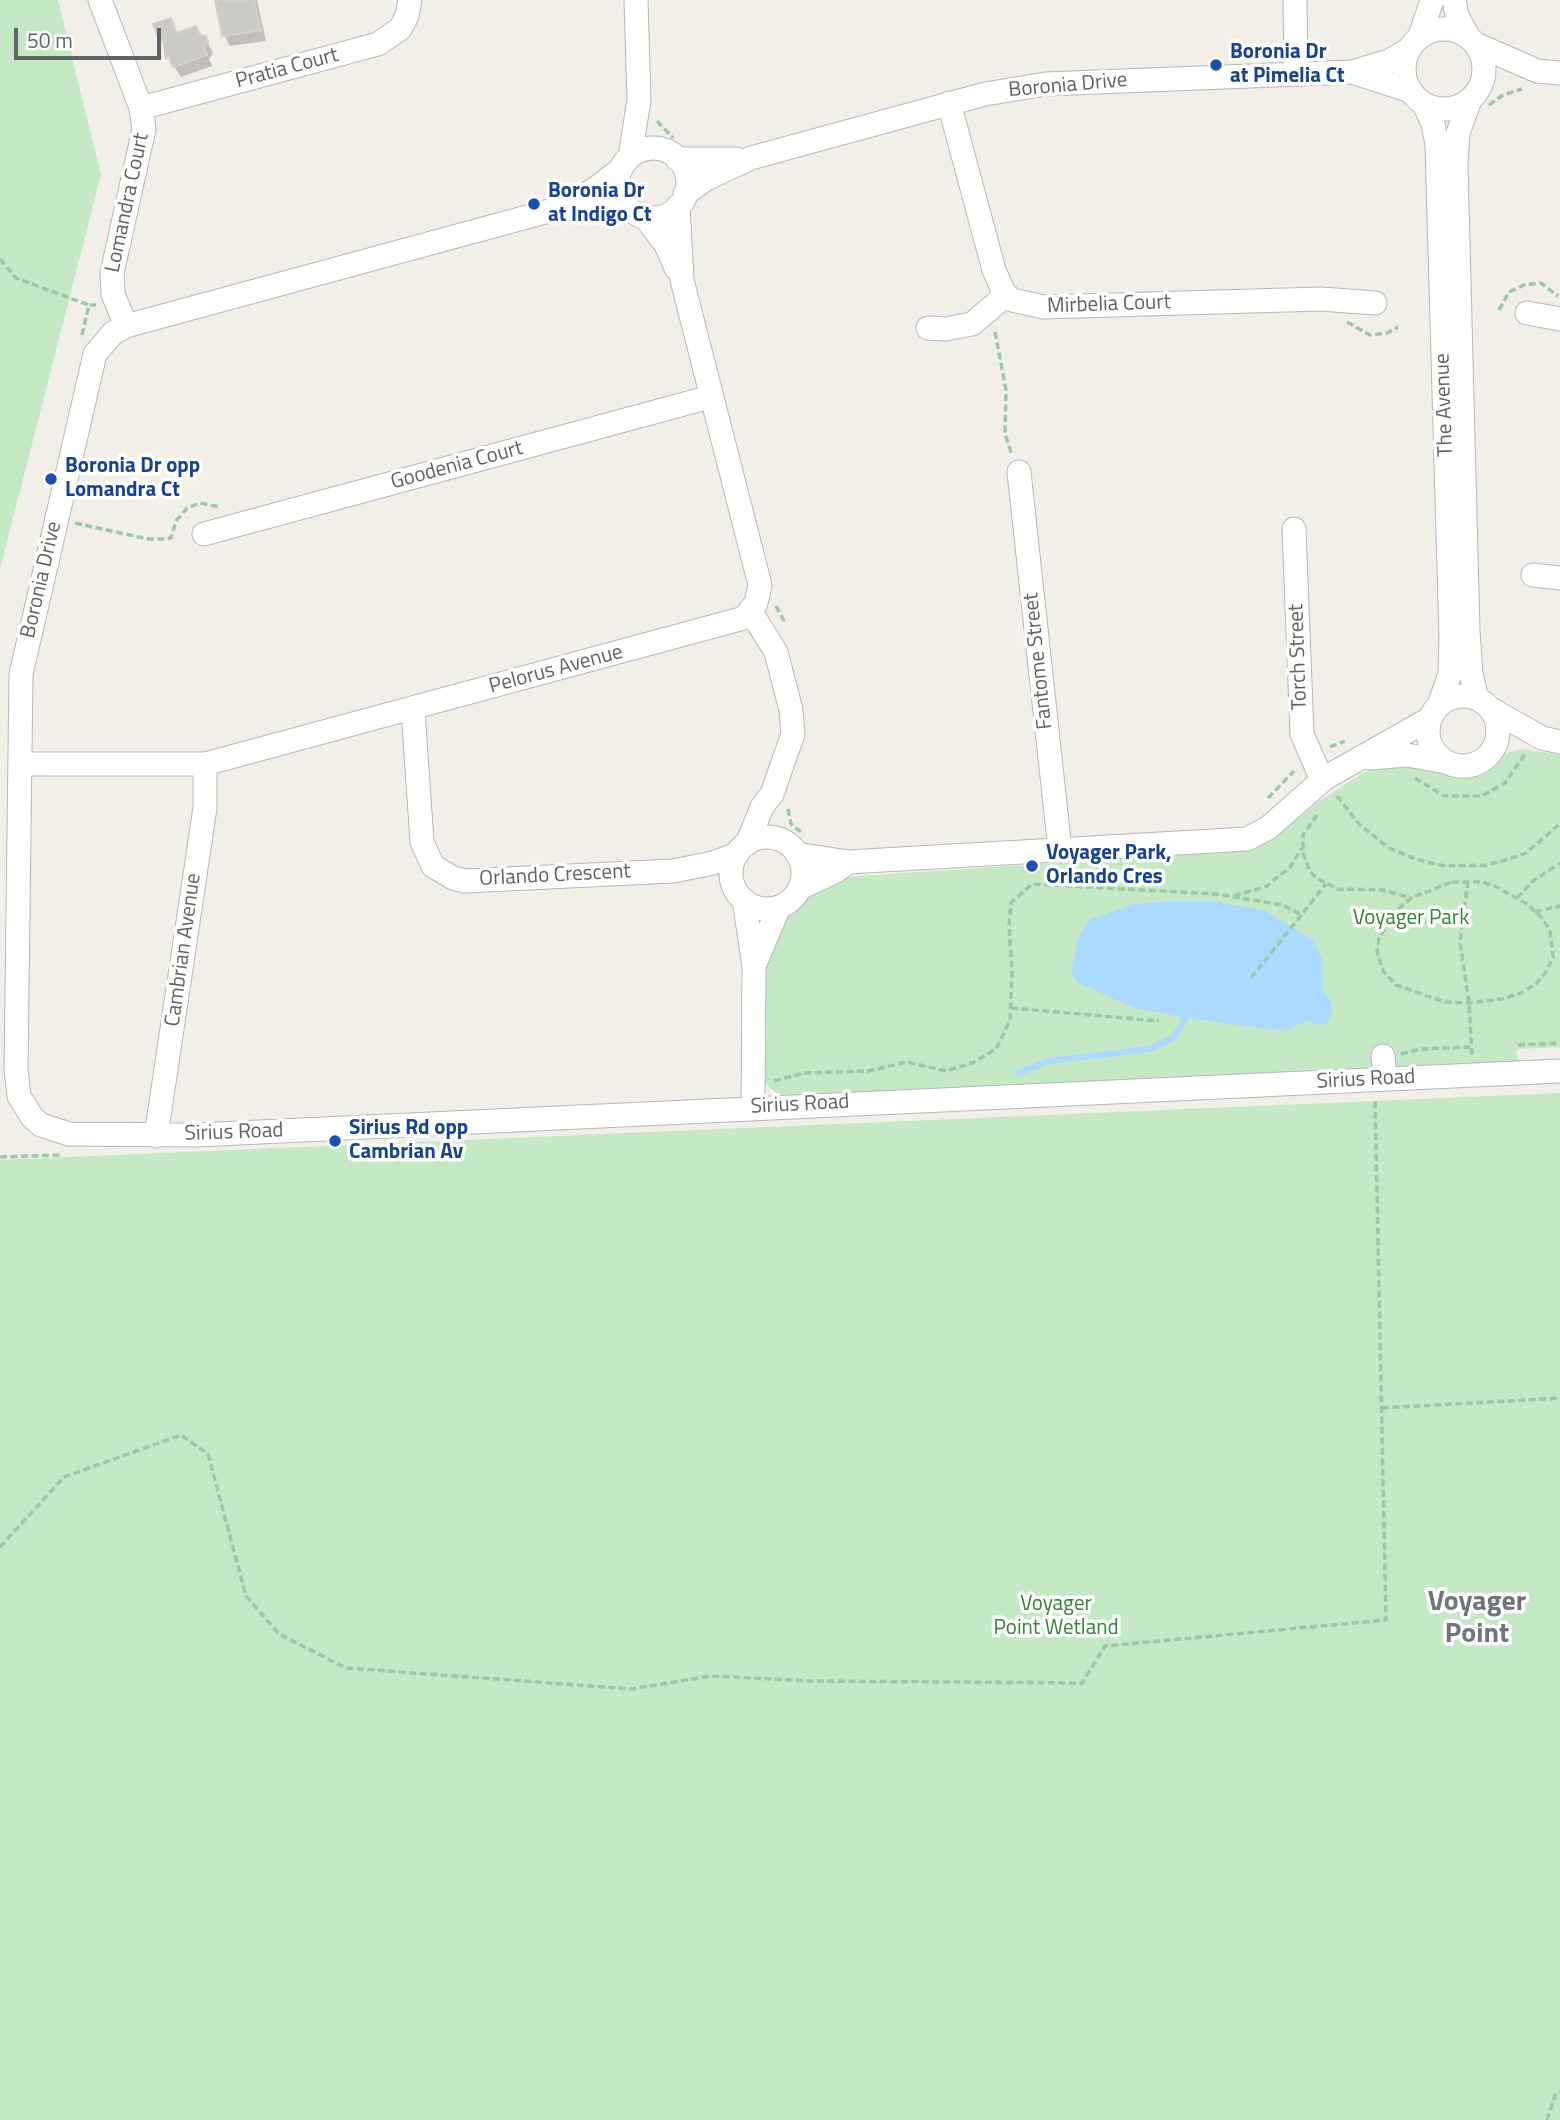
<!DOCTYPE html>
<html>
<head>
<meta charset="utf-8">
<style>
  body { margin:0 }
  #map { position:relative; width:1560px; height:2120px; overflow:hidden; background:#f1efe8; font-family:"Titillium Web",sans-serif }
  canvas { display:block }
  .scale { position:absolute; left:14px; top:28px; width:147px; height:32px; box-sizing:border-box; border:4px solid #5f6368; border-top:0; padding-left:9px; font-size:21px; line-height:24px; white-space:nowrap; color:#5f6368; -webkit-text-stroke:5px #fff; paint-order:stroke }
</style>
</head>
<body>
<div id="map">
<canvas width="1560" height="2120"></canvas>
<div class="scale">50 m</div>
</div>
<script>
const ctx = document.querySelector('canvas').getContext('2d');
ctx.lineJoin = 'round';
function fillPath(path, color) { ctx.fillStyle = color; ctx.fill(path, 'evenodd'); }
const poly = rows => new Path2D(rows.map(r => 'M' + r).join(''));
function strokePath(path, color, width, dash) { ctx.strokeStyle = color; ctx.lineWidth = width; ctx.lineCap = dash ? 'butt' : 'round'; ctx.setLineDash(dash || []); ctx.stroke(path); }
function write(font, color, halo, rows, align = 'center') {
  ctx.font = font + ' "Titillium Web",sans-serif'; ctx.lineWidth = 7; ctx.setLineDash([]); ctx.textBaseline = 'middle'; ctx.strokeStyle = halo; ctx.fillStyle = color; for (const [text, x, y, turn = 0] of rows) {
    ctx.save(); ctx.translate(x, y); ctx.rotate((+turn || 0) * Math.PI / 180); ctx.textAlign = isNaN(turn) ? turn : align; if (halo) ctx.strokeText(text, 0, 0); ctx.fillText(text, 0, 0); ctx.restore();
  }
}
fillPath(poly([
  [0,0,58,0,101,175,0,569],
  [1521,749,1560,755,1560,1047,1517,1049,1518,1064,798,1097,776,1093,763,1081,762,1013,767,966,781,925,799,902,844,877,1240,851,1269,842,1319,801,1366,771,1396,763,1464,775,1475,773,1507,753],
  [1560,1093,1560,2120,0,2120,0,1160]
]), '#c5e8c5');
fillPath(poly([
  [1174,901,1215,901,1266,911,1314,941,1322,960,1323,991,1331,1002,1332,1013,1327,1023,1318,1025,1307,1021,1283,1031,1186,1018,1134,1008,1077,982,1071,974,1073,965,1078,940,1089,920,1134,904]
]), '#aadaff');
fillPath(poly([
  [216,0,257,0,266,41,230,46,224,35],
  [170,20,178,35,205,37,213,53,209,59,212,66,181,77,164,51,168,49]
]), '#0003');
strokePath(poly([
  [1018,1073,1049,1061,1150,1049,1174,1037,1186,1018]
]), '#aadaff', 6);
const building = poly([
  [215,0,254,0,261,30,222,36,215,0],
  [171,18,177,33,196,26,200,35,206,36,208,41,204,46,207,55,173,67,169,57,166,59,163,40,160,41,153,24,171,18]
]);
fillPath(building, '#cccac5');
strokePath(building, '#d6d1c6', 2);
const minor = poly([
  [100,0,141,108,144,129,112,273,113,294,126,326],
  [1295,0,1296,72],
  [1454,0,1457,16,1468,36],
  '1404 69a40 40 0 1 1 80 0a40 40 0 1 1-80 0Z',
  [1420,36,1432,0],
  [1478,45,1537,71,1560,73],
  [1352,72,1411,91],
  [1470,100,1458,133,1456,165,1468,631,1471,674,1477,699],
  [949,103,994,270,1004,293,1012,300,1044,307,1321,299,1375,303],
  [1424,104,1433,124,1437,145,1451,639,1450,674,1439,705],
  [141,108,378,44,400,29,407,16,410,0],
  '618 183a35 35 0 1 1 70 0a35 35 0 1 1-70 0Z',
  [630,157,639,100,636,0],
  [677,159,737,159],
  [621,169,595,189,560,208,126,326,113,333,95,354,21,674,16,1069,19,1096,32,1117,41,1125,69,1134,196,1135,1560,1071],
  [685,194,706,179,751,158,985,94,1046,84,1352,72,1389,61,1408,50],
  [567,208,628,208],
  [645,217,666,245,676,268],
  [1527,313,1560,319],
  [928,328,946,329,972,324,1006,295],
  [1019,472,1060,850],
  [1294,529,1302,734,1322,780],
  [204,534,710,397],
  [1533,575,1560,578],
  '1428 731a35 35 0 1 1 70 0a35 35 0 1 1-70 0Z',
  [413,709,422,842,433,866,453,878,465,881,673,871,713,863,737,854],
  [1491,709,1542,738,1560,742],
  [1370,758,1407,755,1446,762],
  [20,764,205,764,744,618,756,603,760,585,682,280,678,206],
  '731 873a36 36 0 1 1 72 0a36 36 0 1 1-72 0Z',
  [747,844,762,807,772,794,793,734,791,710,776,652,751,612],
  [797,854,848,862,1247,839,1268,828,1325,778,1431,718],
  [800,888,836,871,848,862],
  [744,900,754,966,753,1107],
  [754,966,779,907],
  [1383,1056,1385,1079],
  [156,1136,205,808,205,764]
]);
strokePath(minor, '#b5b8bc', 25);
strokePath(poly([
  [1489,105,1503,95,1522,89],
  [657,121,673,138],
  [0,259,16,278,89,305],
  [1499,310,1509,292,1524,285,1541,283,1558,296],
  [1347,322,1370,335,1387,333,1398,327],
  [995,332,1006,390,1005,434,1012,455],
  [82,335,89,305,96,305],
  [75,523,148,539,166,539,171,538,176,521,187,508,200,503,220,507],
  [776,606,784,621],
  [1330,747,1345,741],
  [1415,778,1444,796,1482,796,1505,783,1525,754],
  [1337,796,1359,824,1389,848,1415,859,1444,866,1486,865,1506,860,1526,853,1560,824],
  [1268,798,1294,771],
  [788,809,791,824,801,832],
  [1317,815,1303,835,1303,852,1309,870,1316,878,1338,889,1383,890,1411,898],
  [1468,881,1460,942,1469,1003,1472,1055],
  [1452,882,1482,882,1493,885,1527,904,1541,917,1550,930,1553,957,1546,972,1536,984,1521,993,1502,999,1469,1003,1445,1002,1396,985,1383,971,1377,951,1379,938,1393,914,1411,898,1452,882],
  [1234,896,1267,886,1290,867,1302,848],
  [1517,898,1533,881,1560,863],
  [1535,912,1560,906],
  [1251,978,1326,884],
  [1011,1008,1159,1021],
  [1518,1045,1560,1043],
  [1401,1054,1421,1049,1472,1047],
  [774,1081,804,1073,868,1071,907,1062,946,1071,972,1063,996,1049,1010,1020,1012,972,1009,925,1011,903,1032,884,1216,894,1283,905,1302,915],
  [0,1157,61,1155],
  [1382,1408,1560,1398],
  [0,1547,64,1477,181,1435,208,1454,246,1596,279,1634,346,1668,632,1689,711,1676,813,1681,1082,1683,1105,1646,1386,1620,1375,1099],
  [1547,2120,1556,2093,1560,2092]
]), '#9cc7a9', 3.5, [7, 3.5]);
strokePath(minor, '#fff', 23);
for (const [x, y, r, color] of [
  [1216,65,7,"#1a4fb4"],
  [534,204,7,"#1a4fb4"],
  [51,479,7,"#1a4fb4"],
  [1032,866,7,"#1a4fb4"],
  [335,1141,7,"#1a4fb4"]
]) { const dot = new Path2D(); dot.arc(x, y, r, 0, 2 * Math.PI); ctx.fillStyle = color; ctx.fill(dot); strokePath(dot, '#fff', 2.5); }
write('bold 21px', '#164399', '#fff', [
  ["Boronia Dr",1230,53],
  ["at Pimelia Ct",1230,77],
  ["Boronia Dr",548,192],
  ["at Indigo Ct",548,216],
  ["Boronia Dr opp",65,467],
  ["Lomandra Ct",65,491],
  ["Voyager Park,",1046,854],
  ["Orlando Cres",1046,878],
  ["Sirius Rd opp",349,1129],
  ["Cambrian Av",349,1153]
], 'left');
write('21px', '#5f6368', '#fff', [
  ["Pratia Court",287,69,-15],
  ["Boronia Drive",1068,86,-5],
  ["Lomandra Court",128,203,-78],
  ["Mirbelia Court",1109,305,-2],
  ["The Avenue",1445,405,-92],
  ["Goodenia Court",457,466,-15],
  ["Boronia Drive",42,580,-77],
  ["Torch Street",1299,657,-92],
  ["Fantome Street",1039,661,-96],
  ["Pelorus Avenue",556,670,-15],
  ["Orlando Crescent",555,876,-3],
  ["Cambrian Avenue",184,950,-82],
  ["Sirius Road",1366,1080,-3],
  ["Sirius Road",800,1105,-3],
  ["Sirius Road",234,1133,-2]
]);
write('21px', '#348238', '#fff', [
  ["Voyager Park",1411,919],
  ["Voyager",1056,1605],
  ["Point Wetland",1056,1629]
]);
write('bold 28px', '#70757a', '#fff', [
  ["Voyager",1477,1603],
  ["Point",1477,1635]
]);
</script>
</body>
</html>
